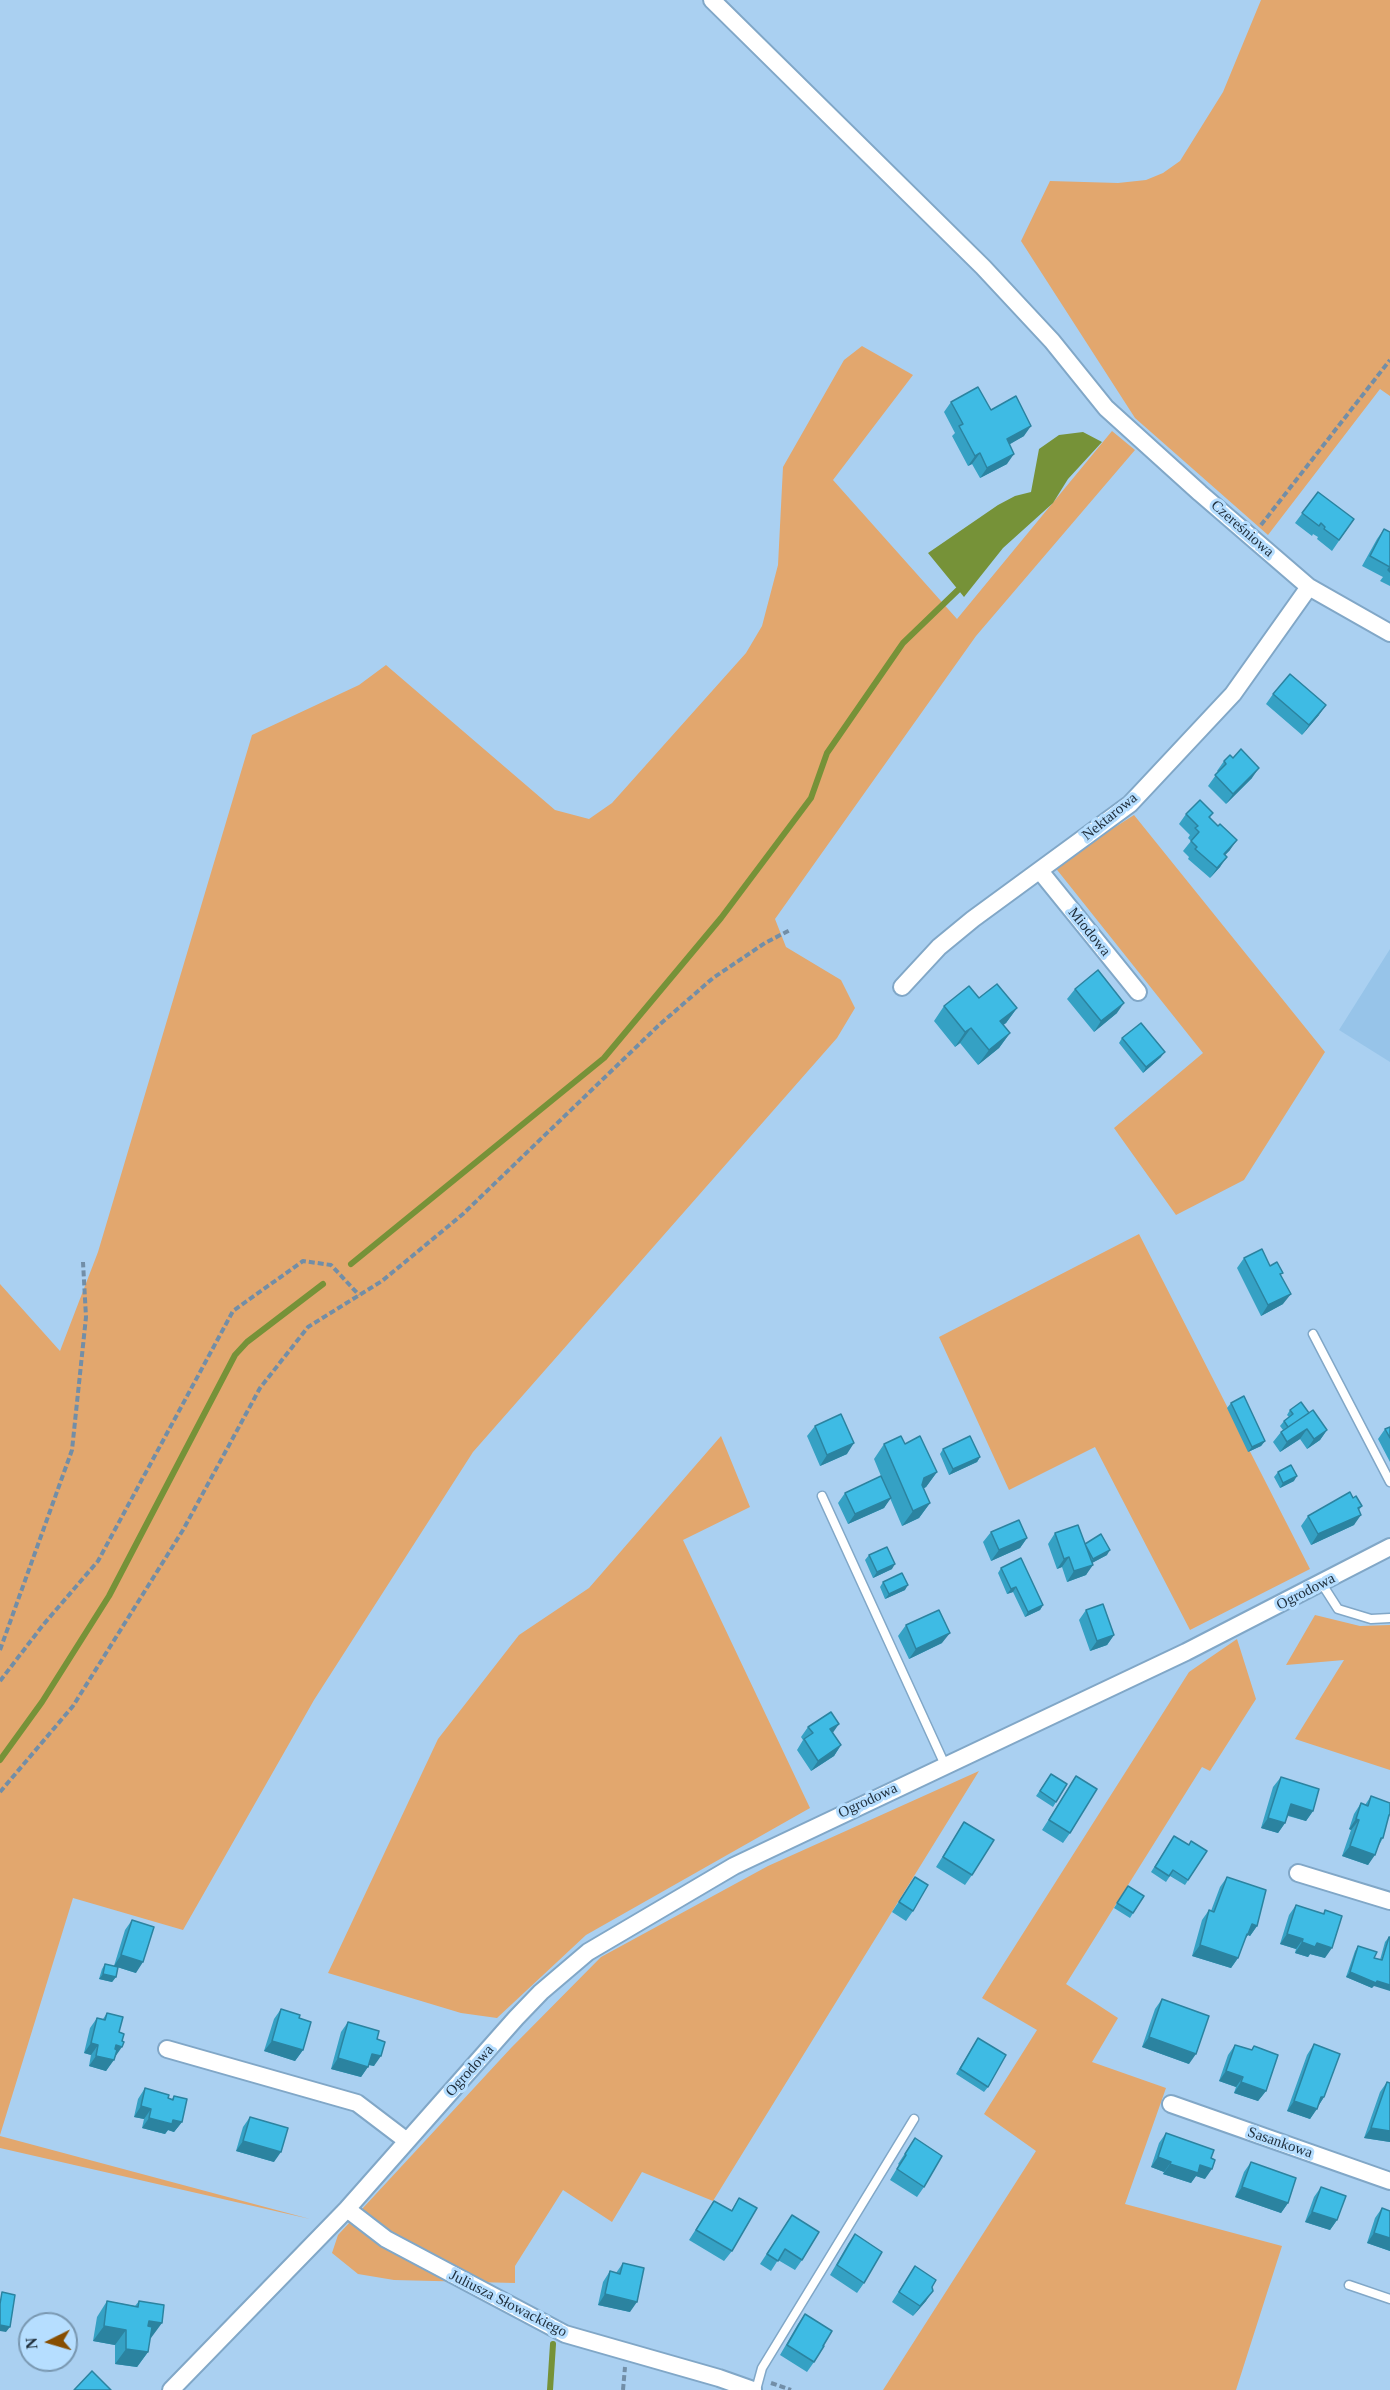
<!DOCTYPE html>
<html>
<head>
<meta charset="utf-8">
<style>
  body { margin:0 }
  #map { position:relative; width:1390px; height:2390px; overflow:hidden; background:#aad0f1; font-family:"Times New Roman",serif }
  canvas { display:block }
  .north { position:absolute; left:18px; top:2312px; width:60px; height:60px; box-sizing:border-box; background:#b6deff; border:2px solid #7997b0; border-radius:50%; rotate:265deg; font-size:16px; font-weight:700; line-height:24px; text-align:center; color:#1e2d3a }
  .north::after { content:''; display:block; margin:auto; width:21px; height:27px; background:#874e01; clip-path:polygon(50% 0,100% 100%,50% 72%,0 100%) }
</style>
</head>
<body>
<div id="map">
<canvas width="1390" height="2390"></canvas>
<div class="north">N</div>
</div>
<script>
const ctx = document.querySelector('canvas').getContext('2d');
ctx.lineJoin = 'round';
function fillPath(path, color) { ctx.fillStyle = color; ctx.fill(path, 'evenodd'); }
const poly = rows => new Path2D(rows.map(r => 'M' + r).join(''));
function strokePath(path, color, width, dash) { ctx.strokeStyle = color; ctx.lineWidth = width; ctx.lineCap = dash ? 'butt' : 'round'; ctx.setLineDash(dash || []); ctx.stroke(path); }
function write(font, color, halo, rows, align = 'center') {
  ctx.font = font + ' "Times New Roman",serif'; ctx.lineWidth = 6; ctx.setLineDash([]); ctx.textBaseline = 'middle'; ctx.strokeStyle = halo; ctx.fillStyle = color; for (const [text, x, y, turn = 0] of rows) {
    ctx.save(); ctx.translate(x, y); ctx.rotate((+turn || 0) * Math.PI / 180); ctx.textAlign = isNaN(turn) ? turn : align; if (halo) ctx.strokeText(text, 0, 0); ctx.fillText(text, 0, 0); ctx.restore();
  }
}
fillPath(poly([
  [1390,949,1390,1062,1339,1030]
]), '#97c4e9');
fillPath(poly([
  [1261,0,1390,0,1390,396,1380,389,1268,535,1135,418,1021,241,1050,181,1118,183,1146,180,1163,173,1180,161,1223,92],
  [862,346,913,375,833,480,957,619,1112,431,1135,450,976,636,775,919,786,947,841,980,855,1008,837,1038,473,1452,314,1700,183,1930,73,1898,0,2135,0,1284,60,1351,98,1252,252,735,359,685,386,665,555,810,589,819,612,803,746,653,762,626,778,565,783,467,844,360],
  [1134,815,1325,1052,1244,1180,1176,1215,1114,1128,1203,1053,1054,866],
  [1139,1234,1310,1569,1190,1630,1095,1447,1009,1490,939,1337],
  [721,1436,750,1507,683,1540,810,1808,586,1935,497,2018,461,2013,328,1973,438,1739,519,1635,589,1588],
  [1315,1615,1360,1626,1390,1625,1390,1770,1295,1739,1344,1660,1286,1665],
  [1237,1639,1256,1699,1210,1771,1202,1767,1066,1984,1118,2018,1092,2062,1166,2088,1125,2204,1282,2246,1236,2390,883,2390,1036,2151,984,2114,1037,2030,982,1998,1189,1672],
  [979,1771,713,2201,642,2172,612,2222,563,2190,515,2266,515,2283,394,2280,358,2274,332,2253,338,2235,511,2048,601,1957,768,1866],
  [0,2136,310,2219,0,2148]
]), '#e2a76e');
fillPath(poly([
  [1083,432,1102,442,1068,479,1053,503,1003,548,964,597,928,553,998,505,1015,496,1031,492,1039,449,1059,435]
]), '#769238');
strokePath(poly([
  [351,1264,604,1058,721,918,811,798,827,753,903,643,958,590],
  [0,1760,42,1702,109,1596,235,1355,247,1342,323,1284],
  [550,2390,553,2344]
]), '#769238', 6);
const lane = poly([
  [1313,1334,1390,1482],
  [822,1496,945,1765],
  [1322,1584,1338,1609,1371,1619,1390,1618],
  [1349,2285,1390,2299],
  [756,2390,762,2368,914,2119]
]);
const street = poly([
  [712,0,983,267,1052,341,1106,408,1200,493,1309,587,1390,633],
  [1040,871,1138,992],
  [902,987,939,947,973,919,1130,804,1233,694,1309,587],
  [1298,1873,1390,1901],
  [167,2049,357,2103,407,2141],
  [1171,2104,1390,2181],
  [347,2209,386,2239,565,2334,719,2378,753,2390],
  [171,2390,347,2209,516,2018,541,1992,588,1952,734,1866,1186,1652,1390,1547]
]);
strokePath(lane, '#81a7c7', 11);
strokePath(street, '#81a7c7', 20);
strokePath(poly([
  [1261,525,1390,360],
  [0,1650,72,1450,86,1317,83,1262],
  [0,1681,43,1625,98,1561,233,1311,303,1261,331,1265,359,1295],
  [0,1792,73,1706,183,1530,260,1388,308,1327,382,1281,463,1214,658,1026,713,978,765,943,790,930],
  [771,2383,791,2390],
  [623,2390,625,2367]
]), '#728ea7', 4, [6, 3]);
strokePath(lane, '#fff', 8);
strokePath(street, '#fff', 16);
fillPath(poly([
  [951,402,991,410,1024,436,1009,444,1007,464,980,478,972,464,968,466,952,436,955,433,944,412],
  [1318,492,1354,519,1332,551,1317,539,1318,537,1313,534,1312,536,1295,523],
  [1384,529,1390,532,1390,586,1380,581,1383,577,1362,566,1377,539],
  [1273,694,1319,715,1302,735,1266,704],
  [1233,758,1252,778,1226,804,1208,786,1218,772,1217,771,1224,761],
  [1213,813,1210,817,1230,850,1225,855,1220,867,1210,878,1188,859,1189,857,1183,851,1191,841,1188,838,1190,835,1179,824,1186,814],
  [1075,989,1117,1013,1094,1032,1067,999],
  [979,998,1017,1008,1006,1023,1003,1025,1010,1033,999,1048,978,1065,960,1043,955,1047,934,1021,944,1006],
  [1122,1038,1161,1057,1143,1073,1119,1043],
  [1244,1258,1270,1266,1281,1276,1283,1304,1261,1316,1237,1268],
  [1231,1403,1265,1441,1261,1446,1248,1452,1227,1408],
  [1290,1410,1309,1413,1327,1430,1320,1440,1307,1449,1300,1439,1280,1452,1273,1442,1281,1432,1283,1430,1280,1426,1284,1421,1289,1417,1287,1415],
  [815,1426,847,1454,820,1466,807,1436],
  [1390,1427,1390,1462,1378,1439,1385,1429],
  [884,1444,905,1444,937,1472,926,1487,923,1489,930,1503,919,1518,902,1526,890,1498,884,1508,848,1524,838,1503,845,1493,881,1476,874,1459],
  [943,1449,980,1457,977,1462,949,1475,940,1454],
  [1278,1472,1294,1481,1280,1488,1274,1477],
  [1353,1498,1362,1506,1359,1510,1354,1525,1311,1545,1301,1526,1308,1516],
  [991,1532,1027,1538,1020,1548,991,1561,983,1542],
  [1055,1533,1085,1544,1107,1555,1092,1563,1086,1575,1067,1582,1062,1567,1057,1569,1048,1544],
  [869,1555,892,1569,873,1578,865,1560],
  [1001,1568,1043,1605,1040,1610,1025,1617,1013,1592,1007,1594,998,1573],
  [883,1582,905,1590,885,1599,880,1587],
  [1086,1610,1114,1635,1107,1645,1090,1651,1079,1620],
  [906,1625,942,1643,909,1659,898,1636],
  [808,1727,833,1733,841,1745,834,1756,811,1771,797,1750,803,1740,801,1737],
  [1051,1774,1056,1802,1053,1807,1036,1796],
  [1076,1776,1070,1833,1063,1843,1042,1830],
  [1281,1777,1313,1811,1306,1821,1288,1816,1285,1823,1278,1833,1261,1828,1273,1787],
  [1371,1796,1390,1803,1390,1815,1388,1819,1383,1838,1368,1865,1342,1856,1351,1830,1349,1829,1354,1814,1361,1803,1365,1805],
  [964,1822,972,1875,965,1885,936,1867],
  [1174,1836,1189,1845,1207,1851,1185,1885,1170,1876,1166,1882,1151,1872],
  [915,1877,913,1911,906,1921,892,1912],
  [1227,1877,1257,1926,1250,1936,1248,1935,1245,1939,1238,1958,1231,1968,1192,1956,1202,1920,1209,1910,1211,1911,1220,1887],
  [1128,1886,1144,1896,1130,1918,1114,1908],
  [1296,1905,1323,1914,1325,1910,1325,1958,1310,1954,1308,1957,1295,1953,1296,1949,1280,1944,1289,1915],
  [132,1920,136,1973,114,1966,125,1930],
  [1389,1937,1372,1988,1346,1977,1355,1951,1358,1946,1374,1958,1380,1960,1385,1942],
  [105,1964,116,1977,112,1982,99,1979,102,1969],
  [1162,1999,1189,2064,1142,2047,1155,2009],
  [281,2009,303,2050,295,2061,264,2051,274,2019],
  [107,2013,119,2032,115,2057,106,2071,89,2066,91,2055,84,2053,90,2028,97,2018,103,2019],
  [348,2022,377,2039,374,2066,369,2065,361,2077,331,2069,341,2032],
  [978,2038,988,2087,984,2092,956,2074],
  [1314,2044,1324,2097,1310,2119,1287,2111,1307,2055],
  [1235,2045,1251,2050,1254,2046,1266,2091,1258,2101,1234,2093,1236,2087,1219,2081,1228,2055],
  [1387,2082,1390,2083,1390,2142,1364,2138,1380,2092],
  [145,2088,168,2098,172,2099,174,2096,182,2122,174,2132,168,2130,165,2134,142,2128,144,2119,134,2117,138,2099],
  [250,2117,274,2162,236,2151,243,2127],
  [1166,2133,1205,2179,1196,2176,1191,2183,1163,2174,1164,2172,1151,2167,1159,2143],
  [915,2138,924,2187,917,2197,890,2180,899,2165,898,2164],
  [1251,2162,1288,2203,1281,2213,1235,2197,1244,2172],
  [1321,2187,1337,2220,1330,2230,1305,2222,1314,2197],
  [739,2198,732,2251,724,2261,689,2240,714,2201,731,2211],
  [1382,2208,1390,2211,1390,2251,1367,2243,1375,2218],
  [792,2215,802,2260,795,2270,778,2260,771,2271,760,2264],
  [855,2234,864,2283,857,2293,830,2275,848,2244],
  [623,2263,630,2312,598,2305,603,2282,610,2271,616,2273],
  [915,2266,932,2287,926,2301,913,2316,892,2302],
  [107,2301,135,2306,139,2301,151,2338,150,2338,148,2352,137,2367,115,2364,115,2345,93,2341,97,2317],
  [805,2314,823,2346,814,2362,807,2372,780,2355,798,2324]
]), '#35a1c4');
fillPath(poly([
  [1031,426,1024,436,1000,450,1007,439],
  [980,453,972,464,968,466,975,456],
  [1014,454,1007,464,980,478,987,468],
  [1326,705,1319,715,1302,735,1309,725],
  [1259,768,1252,778,1226,804,1233,794],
  [1237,840,1230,850,1216,864,1224,854],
  [1227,857,1220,867,1210,878,1217,868],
  [1124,1003,1117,1013,1094,1032,1101,1021],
  [1017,1008,1006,1023,989,1036,1000,1021],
  [971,1028,960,1043,955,1047,965,1032],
  [1010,1033,999,1048,978,1065,989,1050],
  [1165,1052,1161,1057,1143,1073,1146,1067],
  [1291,1294,1283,1304,1261,1316,1268,1305],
  [1307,1429,1300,1439,1280,1452,1287,1442],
  [1327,1430,1320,1440,1307,1449,1314,1439],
  [1265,1441,1261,1446,1248,1452,1252,1447],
  [854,1443,847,1454,820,1466,827,1455],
  [980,1457,977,1462,949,1475,953,1469],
  [937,1472,926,1487,914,1493,924,1478],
  [1297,1476,1294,1481,1280,1488,1283,1483],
  [891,1498,884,1508,848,1524,855,1514],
  [930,1503,919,1518,902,1526,913,1511],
  [1361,1515,1354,1525,1311,1545,1318,1534],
  [1027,1538,1020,1548,991,1561,999,1550],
  [1110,1550,1107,1555,1090,1564,1093,1559],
  [1069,1557,1062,1567,1057,1569,1064,1559],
  [895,1564,892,1569,873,1578,877,1572],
  [1093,1565,1086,1575,1067,1582,1074,1571],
  [908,1585,905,1590,885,1599,889,1594],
  [1016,1587,1013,1592,1007,1594,1011,1589],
  [1043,1605,1040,1610,1025,1617,1028,1612],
  [950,1633,942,1643,909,1659,916,1649],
  [1114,1635,1107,1645,1090,1651,1097,1641],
  [839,1724,832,1734,830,1729],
  [841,1745,834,1756,811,1771,818,1761],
  [1291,1804,1313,1811,1306,1821,1284,1814],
  [1268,1818,1285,1823,1278,1833,1261,1828],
  [1356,1819,1359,1820,1351,1830,1349,1829],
  [1350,1846,1375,1855,1368,1865,1342,1856],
  [1252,1924,1257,1926,1250,1936,1248,1935,1241,1944],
  [1287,1934,1303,1939,1296,1949,1280,1944],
  [1302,1942,1317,1943,1332,1948,1325,1958,1310,1954,1308,1957,1295,1953],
  [1200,1945,1238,1958,1231,1968,1192,1956],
  [121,1955,143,1962,136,1973,114,1966],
  [1350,1972,1390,1985,1390,1991,1374,1986,1372,1988,1346,1977],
  [103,1974,116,1977,112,1982,99,1979],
  [1149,2037,1196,2054,1189,2064,1142,2047],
  [272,2041,303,2050,295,2061,264,2051],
  [91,2043,98,2045,91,2055,84,2053],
  [116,2045,122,2047,115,2057,108,2055],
  [372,2054,381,2056,374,2066,365,2064],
  [96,2056,114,2060,106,2071,89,2066],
  [338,2058,368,2067,361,2077,331,2069],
  [1226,2071,1243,2077,1236,2087,1219,2081],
  [1241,2082,1266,2091,1258,2101,1234,2093],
  [1321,2097,1324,2097,1317,2108],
  [1294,2101,1317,2109,1310,2119,1287,2111],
  [141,2106,151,2109,144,2119,134,2117],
  [149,2118,173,2120,182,2122,174,2132,168,2130,165,2134,142,2128],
  [1371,2128,1390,2131,1390,2142,1364,2138],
  [243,2141,281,2152,274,2162,236,2151],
  [1158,2157,1171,2162,1164,2172,1151,2167],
  [1170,2164,1200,2165,1212,2169,1205,2179,1196,2176,1191,2183,1163,2174],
  [1242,2187,1288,2203,1281,2213,1235,2197],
  [1312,2212,1337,2220,1330,2230,1305,2222],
  [1374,2233,1390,2238,1390,2251,1367,2243],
  [933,2291,926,2301,913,2316,920,2306],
  [605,2294,637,2302,630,2312,598,2305],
  [149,2321,162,2323,151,2338,138,2336],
  [0,2325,10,2327,6,2332,0,2331],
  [104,2326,126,2330,115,2345,93,2341],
  [126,2349,148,2352,137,2367,115,2364]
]), '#2b83a0');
const building = poly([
  [978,387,991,410,1016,396,1031,426,1007,439,1014,454,987,468,980,453,975,456,959,426,963,424,951,402,978,387],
  [1318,492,1354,519,1339,540,1324,529,1325,527,1321,523,1319,526,1302,513,1318,492],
  [1384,529,1390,532,1390,572,1388,570,1390,567,1370,556,1384,529],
  [1290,674,1326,705,1309,725,1273,694,1290,674],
  [1241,749,1259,768,1233,794,1215,775,1226,764,1224,761,1230,755,1233,758,1241,749],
  [1200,800,1213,813,1209,817,1218,826,1220,824,1237,840,1224,854,1227,857,1217,868,1195,849,1197,847,1191,841,1199,832,1195,828,1198,826,1186,814,1200,800],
  [1098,970,1124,1003,1101,1021,1075,989,1098,970],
  [997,984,1017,1008,1000,1021,1010,1033,989,1050,971,1028,965,1032,944,1006,969,986,979,998,997,984],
  [1141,1023,1165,1052,1146,1067,1122,1038,1141,1023],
  [1262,1249,1270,1266,1277,1262,1283,1273,1280,1274,1291,1294,1268,1305,1244,1258,1262,1249],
  [1244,1396,1265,1441,1252,1447,1231,1403,1244,1396],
  [1301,1402,1309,1413,1288,1427,1284,1421,1293,1414,1290,1410,1301,1402],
  [1313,1410,1327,1430,1314,1439,1307,1429,1287,1442,1281,1432,1313,1410],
  [841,1414,854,1443,827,1455,815,1426,841,1414],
  [1390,1427,1390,1438,1385,1429,1390,1427],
  [901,1436,905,1444,920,1436,937,1472,924,1478,922,1485,930,1503,913,1511,884,1444,901,1436],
  [970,1436,980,1457,953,1469,943,1449,970,1436],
  [1291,1465,1297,1476,1283,1483,1278,1472,1291,1465],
  [881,1476,891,1498,855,1514,845,1493,881,1476],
  [1350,1492,1353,1498,1356,1496,1362,1506,1358,1508,1361,1515,1318,1534,1308,1516,1350,1492],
  [1019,1520,1027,1538,999,1550,991,1532,1019,1520],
  [1078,1525,1093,1565,1074,1571,1069,1557,1064,1559,1055,1533,1078,1525],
  [1101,1534,1110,1550,1093,1559,1085,1544,1101,1534],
  [887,1547,895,1564,877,1572,869,1555,887,1547],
  [1021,1558,1043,1605,1028,1612,1016,1587,1011,1589,1001,1568,1021,1558],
  [902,1573,908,1585,889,1594,883,1582,902,1573],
  [1103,1604,1114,1635,1097,1641,1086,1610,1103,1604],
  [939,1610,950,1633,916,1649,906,1625,939,1610],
  [831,1712,839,1724,830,1729,841,1745,818,1761,804,1739,813,1733,808,1727,831,1712],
  [1051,1774,1067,1784,1056,1802,1040,1791,1051,1774],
  [1076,1776,1097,1789,1070,1833,1049,1820,1076,1776],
  [1281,1777,1319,1789,1313,1811,1291,1804,1285,1823,1268,1818,1281,1777],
  [1371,1796,1390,1803,1390,1814,1389,1815,1383,1838,1381,1838,1375,1855,1350,1846,1359,1820,1356,1819,1361,1803,1368,1806,1371,1796],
  [964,1822,994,1840,972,1875,943,1857,964,1822],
  [1174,1836,1189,1845,1191,1841,1207,1851,1188,1880,1173,1870,1169,1876,1155,1867,1174,1836],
  [915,1877,928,1885,913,1911,899,1902,915,1877],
  [1227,1877,1266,1890,1257,1926,1252,1924,1248,1934,1247,1934,1238,1958,1200,1945,1209,1910,1214,1912,1227,1877],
  [1128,1886,1144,1896,1133,1913,1117,1903,1128,1886],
  [1296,1905,1324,1914,1325,1910,1342,1916,1332,1948,1317,1943,1315,1947,1302,1942,1303,1939,1287,1934,1296,1905],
  [132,1920,154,1927,143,1962,121,1955,132,1920],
  [1389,1937,1390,1937,1390,1985,1377,1981,1376,1983,1350,1972,1358,1946,1377,1952,1374,1958,1382,1960,1389,1937],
  [105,1964,118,1967,116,1977,103,1974,105,1964],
  [1162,1999,1209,2016,1196,2054,1149,2037,1162,1999],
  [281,2009,300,2015,299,2018,311,2022,303,2050,272,2041,281,2009],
  [107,2013,123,2017,119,2032,124,2034,122,2041,124,2042,122,2047,116,2045,115,2049,117,2050,114,2060,96,2056,98,2045,91,2043,97,2018,105,2020,107,2013],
  [348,2022,379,2031,377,2039,385,2042,381,2056,372,2054,368,2067,338,2058,348,2022],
  [978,2038,1006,2055,988,2087,960,2069,978,2038],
  [1314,2044,1340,2054,1324,2097,1321,2097,1317,2109,1294,2101,1314,2044],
  [1235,2045,1252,2050,1254,2046,1278,2055,1266,2091,1241,2082,1243,2077,1226,2071,1235,2045],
  [1387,2082,1390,2083,1390,2131,1371,2128,1387,2082],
  [145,2088,169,2095,168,2098,173,2100,174,2096,187,2099,182,2122,173,2120,172,2124,149,2118,151,2109,141,2106,145,2088],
  [250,2117,288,2128,281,2152,243,2141,250,2117],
  [1166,2133,1214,2150,1211,2158,1215,2160,1212,2169,1200,2165,1198,2173,1170,2164,1171,2162,1158,2157,1166,2133],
  [915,2138,942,2156,924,2187,897,2169,906,2155,905,2154,915,2138],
  [1251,2162,1296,2178,1288,2203,1242,2187,1251,2162],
  [1321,2187,1346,2196,1337,2220,1312,2212,1321,2187],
  [739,2198,757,2208,732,2251,696,2230,714,2201,732,2211,739,2198],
  [1382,2208,1390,2211,1390,2238,1374,2233,1382,2208],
  [792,2215,819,2232,802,2260,785,2249,778,2261,767,2254,792,2215],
  [855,2234,882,2252,864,2283,837,2265,855,2234],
  [623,2263,644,2268,637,2302,605,2294,610,2271,620,2274,623,2263],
  [915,2266,936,2280,932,2287,933,2291,920,2306,899,2292,915,2266],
  [2,2292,15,2295,10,2327,0,2325,0,2304,2,2292],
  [107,2301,138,2307,139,2301,164,2305,162,2323,149,2321,148,2326,152,2327,148,2352,126,2349,126,2330,104,2326,107,2301],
  [805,2314,832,2331,823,2346,824,2346,814,2362,787,2345,805,2314],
  [92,2371,111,2390,74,2390,92,2371]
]);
fillPath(building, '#3ebbe4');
strokePath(building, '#2b83a0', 1.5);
write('15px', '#1e2d3a', '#b6deff', [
  ["Czereśniowa",1242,529,41],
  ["Nektarowa",1110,817,-39],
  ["Miodowa",1089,932,51],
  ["Ogrodowa",1306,1592,-27],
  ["Ogrodowa",868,1801,-25],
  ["Ogrodowa",470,2071,-48],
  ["Sasankowa",1280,2143,19],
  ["Juliusza Słowackiego",508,2304,27]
]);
</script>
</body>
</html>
